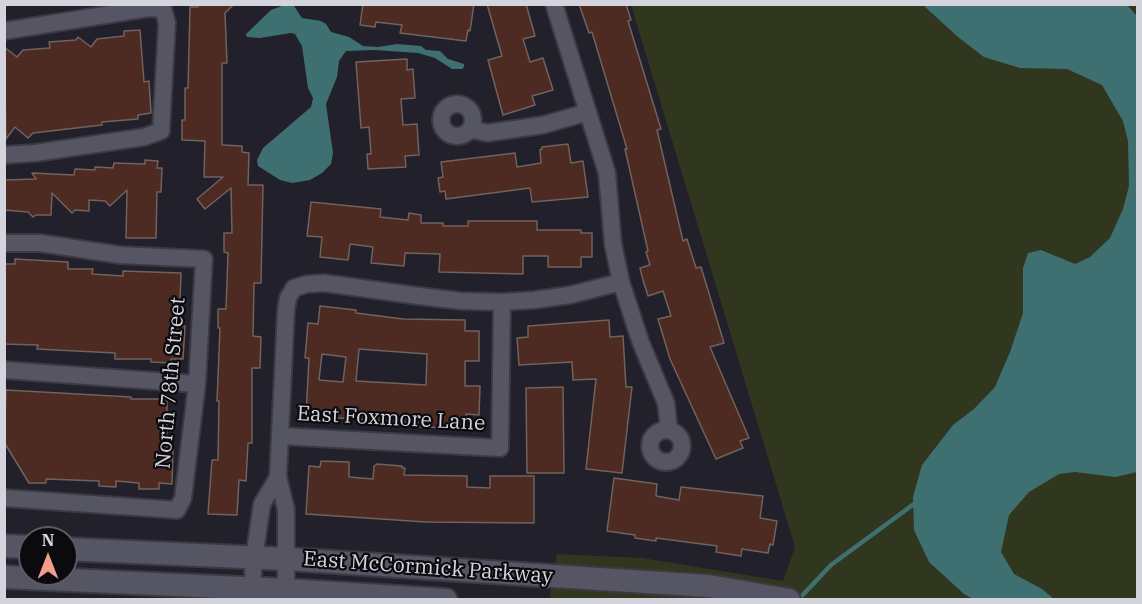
<!DOCTYPE html>
<html>
<head>
<meta charset="utf-8">
<style>
  body { margin:0 }
  #map { position:relative; width:1142px; height:604px; overflow:hidden; background:#21202b; font-family:"IBM Plex Serif",serif }
  canvas { display:block }
  .frame { position:absolute; inset:0; border:6px solid #d4d4dc; pointer-events:none }
  .north { position:absolute; left:18px; top:526px; width:60px; height:60px; box-sizing:border-box; background:#0b0a0f; border:2px solid #5b5b61; border-radius:50%; rotate:0deg; font-size:16px; font-weight:700; line-height:24px; text-align:center; color:#d4d4dc }
  .north::after { content:''; display:block; margin:auto; width:21px; height:27px; background:#f49d8b; clip-path:polygon(50% 0,100% 100%,50% 72%,0 100%) }
</style>
</head>
<body>
<div id="map">
<canvas width="1142" height="604"></canvas>
<div class="frame"></div>
<div class="north">N</div>
</div>
<script>
const ctx = document.querySelector('canvas').getContext('2d');
ctx.lineJoin = 'round';
function fillPath(path, color) { ctx.fillStyle = color; ctx.fill(path, 'evenodd'); }
const poly = rows => new Path2D(rows.map(r => 'M' + r).join(''));
function strokePath(path, color, width, dash) { ctx.strokeStyle = color; ctx.lineWidth = width; ctx.lineCap = dash ? 'butt' : 'round'; ctx.setLineDash(dash || []); ctx.stroke(path); }
function write(font, color, halo, rows, align = 'center') {
  ctx.font = font + ' "IBM Plex Serif",serif'; ctx.lineWidth = 4.5; ctx.setLineDash([]); ctx.textBaseline = 'middle'; ctx.strokeStyle = halo; ctx.fillStyle = color; for (const [text, x, y, turn = 0] of rows) {
    ctx.save(); ctx.translate(x, y); ctx.rotate((+turn || 0) * Math.PI / 180); ctx.textAlign = isNaN(turn) ? turn : align; if (halo) ctx.strokeText(text, 0, 0); ctx.fillText(text, 0, 0); ctx.restore();
  }
}
fillPath(poly([
  [631,5,1137,5,1137,599,549,600,557,554,642,558,783,581,795,547]
]), '#31361f');
fillPath(poly([
  [287,4,294,6,302,18,321,21,326,24,331,32,349,37,363,46,378,47,397,44,421,46,426,50,440,51,448,59,464,64,464,67,462,69,452,69,435,58,418,53,375,50,346,51,339,61,337,77,326,104,333,153,331,164,322,173,310,180,292,183,280,180,258,166,257,160,263,148,311,107,313,98,308,88,302,46,295,34,291,33,260,38,247,37,246,34,271,10],
  [923,5,1127,5,1137,16,1137,472,1115,477,1075,472,1059,474,1029,492,1009,515,1001,552,1014,574,1042,589,1054,599,973,599,964,594,929,562,914,530,913,497,922,465,953,425,974,409,995,387,1010,352,1023,313,1023,268,1028,253,1041,250,1075,264,1090,257,1110,238,1123,209,1129,186,1128,141,1123,121,1102,85,1067,69,1020,68,984,57,958,37]
]), '#3e7072');
strokePath(poly([
  [798,600,831,565,918,501]
]), '#3e7072', 4.5);
const building = poly([
  [198,4,234,4,225,13,227,63,222,63,222,145,242,146,242,152,249,153,248,185,263,185,261,283,254,283,253,336,261,337,260,368,252,368,252,443,248,443,246,481,239,480,237,515,208,514,212,460,218,460,219,401,217,401,220,328,218,328,218,309,226,309,228,253,224,252,224,233,232,233,231,188,205,209,197,199,223,177,204,177,205,141,182,140,182,120,185,120,185,88,188,88,190,7,198,7,198,4],
  [363,4,474,4,470,31,468,30,466,41,400,33,402,25,376,22,375,27,360,25,363,4],
  [487,4,526,4,535,36,523,39,530,62,543,58,553,90,532,96,535,105,503,115,488,60,502,56,487,4],
  [579,4,626,4,631,20,628,21,661,129,657,130,683,241,687,239,696,268,701,267,724,343,710,347,749,438,740,441,743,448,716,459,670,359,658,319,671,316,663,291,648,296,643,280,640,268,650,265,646,252,648,251,625,149,627,149,592,32,589,33,579,4],
  [140,30,144,82,149,81,151,113,138,115,138,119,102,122,102,125,33,133,28,138,15,127,6,139,4,47,17,57,23,50,50,48,49,42,76,40,78,37,91,47,97,39,124,36,124,31,140,30],
  [407,59,407,70,413,69,415,98,401,99,403,125,417,124,419,155,405,156,406,167,368,169,367,154,371,154,369,127,361,128,356,62,407,59],
  [568,144,571,163,583,161,588,197,532,202,530,188,446,199,445,191,440,192,438,178,443,177,441,162,515,153,517,167,541,163,540,150,542,149,542,147,568,144],
  [145,160,158,161,157,168,162,168,161,192,157,192,156,238,126,238,127,190,110,206,105,201,89,200,89,211,75,210,72,213,52,193,51,215,36,215,33,217,28,212,4,210,4,180,36,179,32,173,74,175,75,169,95,170,95,167,113,168,114,163,145,164,145,160],
  [311,202,381,209,380,217,408,220,409,213,421,215,421,223,443,223,443,226,468,226,468,221,537,221,537,230,581,230,581,233,592,233,592,257,581,257,581,267,548,267,548,256,523,256,523,274,439,272,440,254,405,253,404,266,371,263,373,247,350,244,348,260,320,257,322,237,307,236,311,202],
  [15,259,68,262,68,269,93,269,92,274,123,276,123,271,181,273,179,326,185,326,183,359,171,359,171,363,151,362,151,359,115,359,115,353,37,349,38,345,4,344,4,264,15,264,15,259],
  [320,306,356,310,356,313,403,319,465,320,465,331,479,331,479,361,465,361,465,386,480,386,479,415,466,414,466,428,418,427,418,423,306,416,309,358,305,358,308,323,318,324,320,306],
  [359,349,427,354,426,385,356,381,359,349],
  [322,354,346,357,343,382,319,380,322,354],
  [609,320,610,337,623,336,626,387,632,387,622,473,586,469,596,379,573,380,572,362,519,365,517,338,528,337,528,326,609,320],
  [563,387,564,473,527,473,526,388,563,387],
  [6,390,131,397,131,399,167,399,167,450,173,450,172,484,159,483,159,489,139,489,139,483,116,481,116,487,99,486,99,481,46,479,46,483,29,483,4,442,6,390],
  [321,461,349,462,349,477,373,479,374,466,377,464,402,466,402,468,405,468,404,475,467,476,467,487,490,488,490,476,534,476,534,523,426,522,306,514,309,466,320,467,321,461],
  [614,478,657,484,656,496,679,500,681,487,763,496,760,518,777,521,773,545,770,544,768,553,742,549,741,556,716,552,717,546,656,538,656,541,635,538,635,535,607,531,614,478]
]);
fillPath(building, '#4d2b22');
strokePath(building, '#72625e', 1.5);
const street = poly([
  [554,4,607,173,613,244,621,282,641,343,666,403,669,430],
  [4,31,149,8,163,9,167,23,161,131,144,137,35,153,4,155],
  '441 120a16 16 0 1 1 32 0a16 16 0 1 1-32 0Z',
  [470,129,487,133,543,125,588,112],
  [4,243,40,243,120,255,204,259,197,384,183,498,177,510,4,498],
  [4,370,197,384],
  '650 446a16 16 0 1 1 32 0a16 16 0 1 1-32 0Z',
  [280,436,500,448,502,302],
  [278,477,286,509,286,590],
  [252,589,254,558,262,504,278,477,286,310,288,298,294,288,307,284,324,283,419,296,461,301,502,302,534,300,570,295,621,282]
]);
const secondary = poly([
  [4,546,30,547],
  [66,549,287,559,709,586,789,600],
  [4,577,286,590,446,600]
]);
strokePath(street, '#3b3a43', 20);
strokePath(secondary, '#3b3a43', 26);
strokePath(street, '#565563', 16);
strokePath(secondary, '#565563', 22);
write('21px', '#d4d4dc', '#0b0a0f', [
  ["North 78th Street",171,383,-85],
  ["East Foxmore Lane",391,419,3],
  ["East McCormick Parkway",428,568,4]
]);
</script>
</body>
</html>
